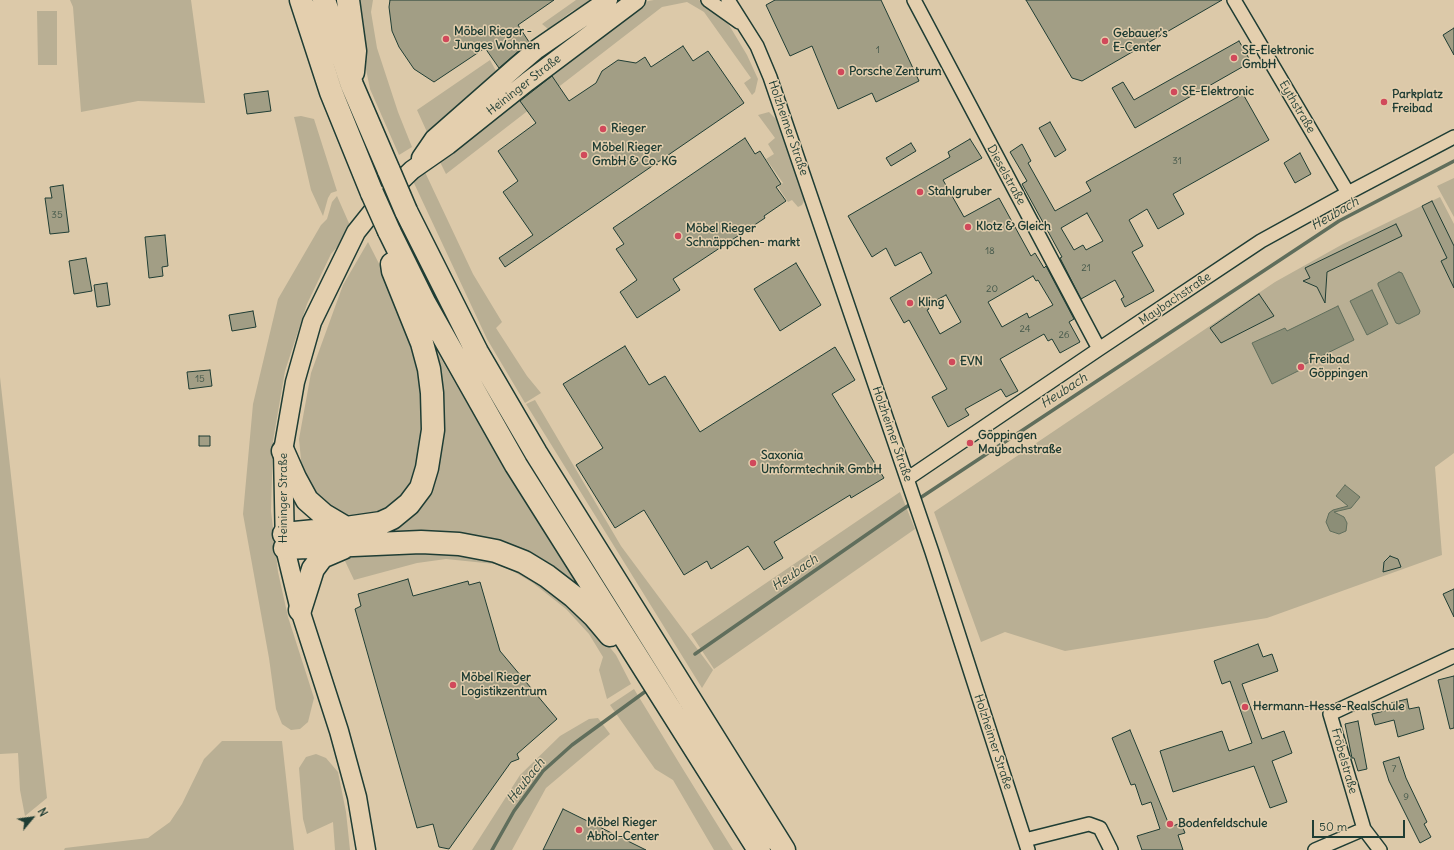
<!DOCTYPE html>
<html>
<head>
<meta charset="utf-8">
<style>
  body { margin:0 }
  #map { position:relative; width:1454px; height:850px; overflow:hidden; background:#dcc9a9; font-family:Delius,sans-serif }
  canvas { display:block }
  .north { position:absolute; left:12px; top:798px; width:40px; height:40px; -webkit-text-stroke:3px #e4cfae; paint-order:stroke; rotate:61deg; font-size:11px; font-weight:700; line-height:16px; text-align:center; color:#1f3d34 }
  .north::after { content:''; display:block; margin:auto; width:14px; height:18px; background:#1f3d34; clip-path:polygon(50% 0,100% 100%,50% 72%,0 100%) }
  .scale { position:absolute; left:1312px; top:820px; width:93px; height:18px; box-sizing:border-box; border:2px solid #1f3d34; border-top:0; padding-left:5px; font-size:12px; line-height:14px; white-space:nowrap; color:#1f3d34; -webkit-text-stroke:3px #e4cfae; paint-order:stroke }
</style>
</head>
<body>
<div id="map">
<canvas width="1454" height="850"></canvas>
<div class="north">N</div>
<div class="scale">50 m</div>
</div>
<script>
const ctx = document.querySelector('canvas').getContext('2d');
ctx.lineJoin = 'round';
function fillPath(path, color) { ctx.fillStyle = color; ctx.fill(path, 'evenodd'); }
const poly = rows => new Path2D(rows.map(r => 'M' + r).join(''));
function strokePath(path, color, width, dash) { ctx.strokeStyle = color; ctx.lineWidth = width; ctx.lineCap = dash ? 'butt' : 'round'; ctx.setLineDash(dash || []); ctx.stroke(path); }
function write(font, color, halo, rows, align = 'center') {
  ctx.font = font + ' Delius,sans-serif'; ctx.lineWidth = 3; ctx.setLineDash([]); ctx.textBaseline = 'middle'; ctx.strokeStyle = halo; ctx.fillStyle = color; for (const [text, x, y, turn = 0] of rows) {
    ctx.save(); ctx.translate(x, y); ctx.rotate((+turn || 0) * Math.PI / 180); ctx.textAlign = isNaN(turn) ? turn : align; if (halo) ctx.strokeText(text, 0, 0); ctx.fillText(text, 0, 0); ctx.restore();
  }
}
fillPath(poly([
  [70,0,191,0,205,103,138,101,81,112,73,7],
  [352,0,373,0,371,12,377,48,398,112,412,147,399,155,370,89],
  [576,0,595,0,572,11,548,29,542,24],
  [654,0,699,0,713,9,729,25,747,55,758,79,755,92,752,95,744,83,751,78,704,12,687,2,662,7,446,174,438,158,625,17,648,1],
  [37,11,57,11,57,65,38,65],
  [490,60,496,71,427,132,417,110],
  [769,112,776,119,803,194,804,201,802,205,798,207,792,200,788,202,778,187,783,183,766,159,774,154,768,144,775,138,758,115],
  [301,116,314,119,337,191,331,193,328,198,323,216,311,190,296,125,294,117],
  [424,170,473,274,502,322,496,328,527,376,541,393,525,403,487,339,413,181],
  [1454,178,1454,217,1437,186],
  [337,196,352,230,331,254,307,304,285,371,273,441,271,511,278,572,288,617,314,698,308,722,300,729,291,730,282,724,276,709,269,658,243,514,253,404,278,299,321,225,327,219,332,202],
  [1440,197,1454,224,1454,453,1435,467,1442,555,1267,618,1065,651,1005,632,981,642,934,512,1275,282,1343,244],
  [368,242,405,315,421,363,426,408,421,469,398,503,376,517,356,518,336,514,315,496,302,470,299,439,311,373,343,285],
  [429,338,508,474,583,590,523,555,306,536,418,502],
  [0,377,47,798,25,816,20,790,18,753,0,754],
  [535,400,621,546,713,670,702,688,526,404],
  [900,492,915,529,714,669,691,634],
  [431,550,476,553,532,572,587,619,616,655,631,684,607,699,599,670,603,657,589,634,566,609,533,583,513,571,495,564,446,559,417,563,354,580,345,561,355,555],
  [634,689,681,766,733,850,714,850,673,780,655,769,610,705],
  [598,718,610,734,546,788,512,850,472,850,520,775,560,736,589,719],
  [222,741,282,741,294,850,64,850,65,848,148,838,152,835,170,822,182,804,204,759],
  [316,754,326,758,338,772,346,812,350,850,335,850,333,822,307,834,303,819,299,768,306,757]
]), '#b9af94');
const water = poly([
  [1399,272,1402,273,1420,311,1419,314,1399,324,1396,323,1378,285,1378,283,1399,272],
  [1372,290,1388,324,1367,335,1350,301,1372,290],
  [1338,306,1354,340,1303,365,1304,368,1272,384,1252,343,1285,328,1287,331,1338,306],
  [1345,485,1360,497,1351,508,1334,512,1344,517,1347,523,1346,531,1339,534,1330,531,1326,522,1329,513,1333,510,1348,506,1336,496,1345,485]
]);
fillPath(water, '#8c8e77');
strokePath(water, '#606e5c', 1);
strokePath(poly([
  [917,500,1339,221,1454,161],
  [695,654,912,503],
  [492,850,514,811,543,771,572,745,646,691]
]), '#606e5c', 3.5);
const building = poly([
  [390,0,554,0,518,25,529,42,499,68,485,48,434,82,414,69,399,47,392,31,389,7,390,0],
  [775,0,881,0,919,81,876,102,872,93,838,109,812,46,790,56,766,5,775,0],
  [1026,0,1222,0,1082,81,1072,78,1026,0],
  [1454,28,1454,55,1443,35,1454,28],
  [1239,41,1251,62,1135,128,1112,88,1123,82,1134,100,1239,41],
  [683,46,693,61,708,51,744,103,505,267,499,258,533,235,503,192,518,181,498,151,536,123,520,101,552,76,569,101,596,83,602,71,618,60,636,63,645,57,651,67,683,46],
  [268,91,271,111,247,114,244,94,268,91],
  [1243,94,1269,140,1173,194,1184,214,1158,229,1147,209,1129,220,1143,246,1132,252,1154,291,1125,307,1121,299,1124,297,1115,280,1081,299,1060,258,1062,257,1022,184,1027,181,1010,152,1022,144,1031,161,1028,163,1055,211,1091,191,1086,182,1243,94],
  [1087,213,1103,241,1086,250,1083,245,1074,250,1061,228,1087,213],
  [1050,122,1066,150,1055,157,1039,128,1050,122],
  [745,138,755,154,760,151,781,184,776,187,786,201,764,216,765,218,673,279,680,290,637,318,620,292,637,280,616,249,624,244,613,228,745,138],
  [970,139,982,158,943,180,964,217,999,198,1031,256,1035,253,1044,268,1046,266,1074,319,1069,322,1080,342,1060,353,1052,339,1048,341,1044,334,1000,359,1018,391,1006,397,1001,389,965,409,969,415,948,427,932,397,947,389,909,320,904,323,890,298,932,273,921,252,895,266,886,248,872,257,848,216,950,157,948,152,970,139],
  [1033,276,1036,281,1038,280,1053,305,1029,318,1027,313,1002,327,988,302,1033,276],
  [946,295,961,322,940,334,927,310,929,309,927,305,946,295],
  [911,143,916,151,891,166,886,158,911,143],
  [1300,153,1311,174,1295,183,1284,163,1300,153],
  [63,185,69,232,50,234,45,198,52,198,50,187,63,185],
  [1432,201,1454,246,1454,288,1441,261,1447,258,1422,206,1432,201],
  [1396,224,1402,236,1327,272,1325,303,1317,287,1303,281,1310,278,1305,268,1396,224],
  [165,235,168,266,162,267,163,276,149,278,145,237,165,235],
  [86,258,92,291,74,294,69,261,86,258],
  [796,263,821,305,780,331,754,289,796,263],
  [107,283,110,305,97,307,94,285,107,283],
  [1259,294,1274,316,1221,343,1210,328,1259,294],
  [253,311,256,327,232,331,229,315,253,311],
  [625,346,649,385,665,376,700,432,835,347,855,380,832,394,884,478,851,498,850,495,774,542,783,558,764,570,748,546,711,569,707,561,684,575,644,510,615,528,576,465,603,448,563,384,625,346],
  [210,370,212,386,189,389,187,372,210,370],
  [199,436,210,436,210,446,199,446,199,436],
  [1390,556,1398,559,1401,567,1383,572,1384,562,1390,556],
  [408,579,413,596,468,581,469,585,480,582,500,651,557,719,517,754,519,759,511,762,449,849,439,847,433,824,417,828,355,609,361,606,358,594,408,579],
  [1454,589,1454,617,1443,594,1454,589],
  [1258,644,1263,657,1272,654,1278,671,1242,684,1262,739,1284,731,1292,753,1272,761,1287,802,1270,808,1254,766,1173,792,1160,751,1222,731,1229,751,1252,743,1230,681,1222,684,1214,661,1258,644],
  [1454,676,1454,728,1450,729,1438,680,1454,676],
  [1407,699,1409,709,1419,707,1424,729,1398,737,1394,720,1375,725,1372,714,1392,709,1391,703,1407,699],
  [1358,721,1367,769,1358,771,1354,758,1352,758,1345,724,1358,721],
  [1130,730,1170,827,1181,823,1185,833,1178,835,1183,850,1142,850,1137,836,1160,829,1151,802,1142,805,1135,784,1131,785,1112,738,1130,730],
  [1399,757,1406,778,1427,822,1424,824,1431,837,1420,843,1389,781,1383,762,1399,757],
  [563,809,646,850,543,850,563,809]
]);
fillPath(building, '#a29e85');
strokePath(building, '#1f3d34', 1);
const street = poly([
  [708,0,739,22],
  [728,0,757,46,770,77,932,552,1028,850],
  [914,0,1099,349],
  [1234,0,1348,193],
  [907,479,1099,349,1261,241,1348,193,1454,137],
  [1025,840,1089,824,1100,828,1111,850],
  [1315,850,1364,829],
  [1380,850,1364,829,1330,714,1454,656]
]);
const secondary = poly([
  [421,158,434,139,517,66,537,49,608,0],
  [366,850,357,797,339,731,300,610,285,548,283,451,295,382,312,322,356,232,384,197,412,170,448,145,527,82,636,0]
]);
const highway = poly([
  [301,0,331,92,372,193],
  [324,0,352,85,389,171],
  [348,0,355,51,353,72],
  [406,211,477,352,536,453,784,850],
  [389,231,425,304,516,465,759,850],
  [283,451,295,478,307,500,324,515,346,528],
  [284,534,346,528,381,523,392,518,409,504,421,488,427,468,433,430,432,393,429,369,422,343,393,271,392,264],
  [285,548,421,542,459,544,496,551,524,562,547,576,573,596,594,616,610,635],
  [300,610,313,569,322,557,343,548]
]);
strokePath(street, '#1f3d34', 16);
strokePath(secondary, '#1f3d34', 21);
strokePath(highway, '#1f3d34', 25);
strokePath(street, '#e4cfae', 13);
strokePath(secondary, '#e4cfae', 18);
strokePath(highway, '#e4cfae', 22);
const highwayBridge = poly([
  [389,171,406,211],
  [372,193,389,231]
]);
strokePath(highwayBridge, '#1f3d34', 25, []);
strokePath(highwayBridge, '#e4cfae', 22);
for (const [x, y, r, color] of [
  [446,39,4,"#d1495b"],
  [1105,41,4,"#d1495b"],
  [1234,58,4,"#d1495b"],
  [841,72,4,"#d1495b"],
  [1174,92,4,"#d1495b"],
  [1384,102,4,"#d1495b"],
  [603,129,4,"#d1495b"],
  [584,155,4,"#d1495b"],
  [920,192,4,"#d1495b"],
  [968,227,4,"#d1495b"],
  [678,236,4,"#d1495b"],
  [910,303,4,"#d1495b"],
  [952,362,4,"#d1495b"],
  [1301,367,4,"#d1495b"],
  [970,443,4,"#d1495b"],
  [753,463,4,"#d1495b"],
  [453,685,4,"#d1495b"],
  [1245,707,4,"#d1495b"],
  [1170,824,4,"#d1495b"],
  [579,830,4,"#d1495b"]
]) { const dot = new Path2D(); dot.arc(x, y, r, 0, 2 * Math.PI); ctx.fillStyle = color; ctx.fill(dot); strokePath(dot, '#e4cfae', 1.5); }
write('10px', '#405548', null, [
  ["1",878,50],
  ["31",1177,161],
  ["35",57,215],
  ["18",990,251],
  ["21",1086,268],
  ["20",992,289],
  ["24",1025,329],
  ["26",1064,335],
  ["15",200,379],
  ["7",1394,769],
  ["9",1406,797]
]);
write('bold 12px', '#1f3d34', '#e4cfae', [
  ["Möbel Rieger -",454,32],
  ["Junges Wohnen",454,46],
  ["Gebauer's",1113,34],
  ["E-Center",1113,48],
  ["SE-Elektronic",1242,51],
  ["GmbH",1242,65],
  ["Porsche Zentrum",849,72],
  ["SE-Elektronic",1182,92],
  ["Parkplatz",1392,95],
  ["Freibad",1392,109],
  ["Rieger",611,129],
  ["Möbel Rieger",592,148],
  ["GmbH & Co. KG",592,162],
  ["Stahlgruber",928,192],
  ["Klotz & Gleich",976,227],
  ["Möbel Rieger",686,229],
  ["Schnäppchen- markt",686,243],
  ["Kling",918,303],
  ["Freibad",1309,360],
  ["Göppingen",1309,374],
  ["EVN",960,362],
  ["Göppingen",978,436],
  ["Maybachstraße",978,450],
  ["Saxonia",761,456],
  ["Umformtechnik GmbH",761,470],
  ["Möbel Rieger",461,678],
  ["Logistikzentrum",461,692],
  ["Hermann-Hesse-Realschule",1253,707],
  ["Möbel Rieger",587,823],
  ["Abhol-Center",587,837],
  ["Bodenfeldschule",1178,824]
], 'left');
write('12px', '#1f3d34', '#e4cfae', [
  ["Heininger Straße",524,85,-38],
  ["Eythstraße",1297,107,59],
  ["Holzheimer Straße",788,128,71],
  ["Dieselstraße",1006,175,61],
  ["Maybachstraße",1175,299,-34],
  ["Holzheimer Straße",892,434,71],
  ["Heininger Straße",284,498,-90],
  ["Holzheimer Straße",993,742,72],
  ["Fröbelstraße",1344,761,74]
]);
write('italic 13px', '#2a453b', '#e4cfae', [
  ["Heubach",1335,214,-30],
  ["Heubach",1064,391,-33],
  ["Heubach",795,573,-35],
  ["Heubach",526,781,-52]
]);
</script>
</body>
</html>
